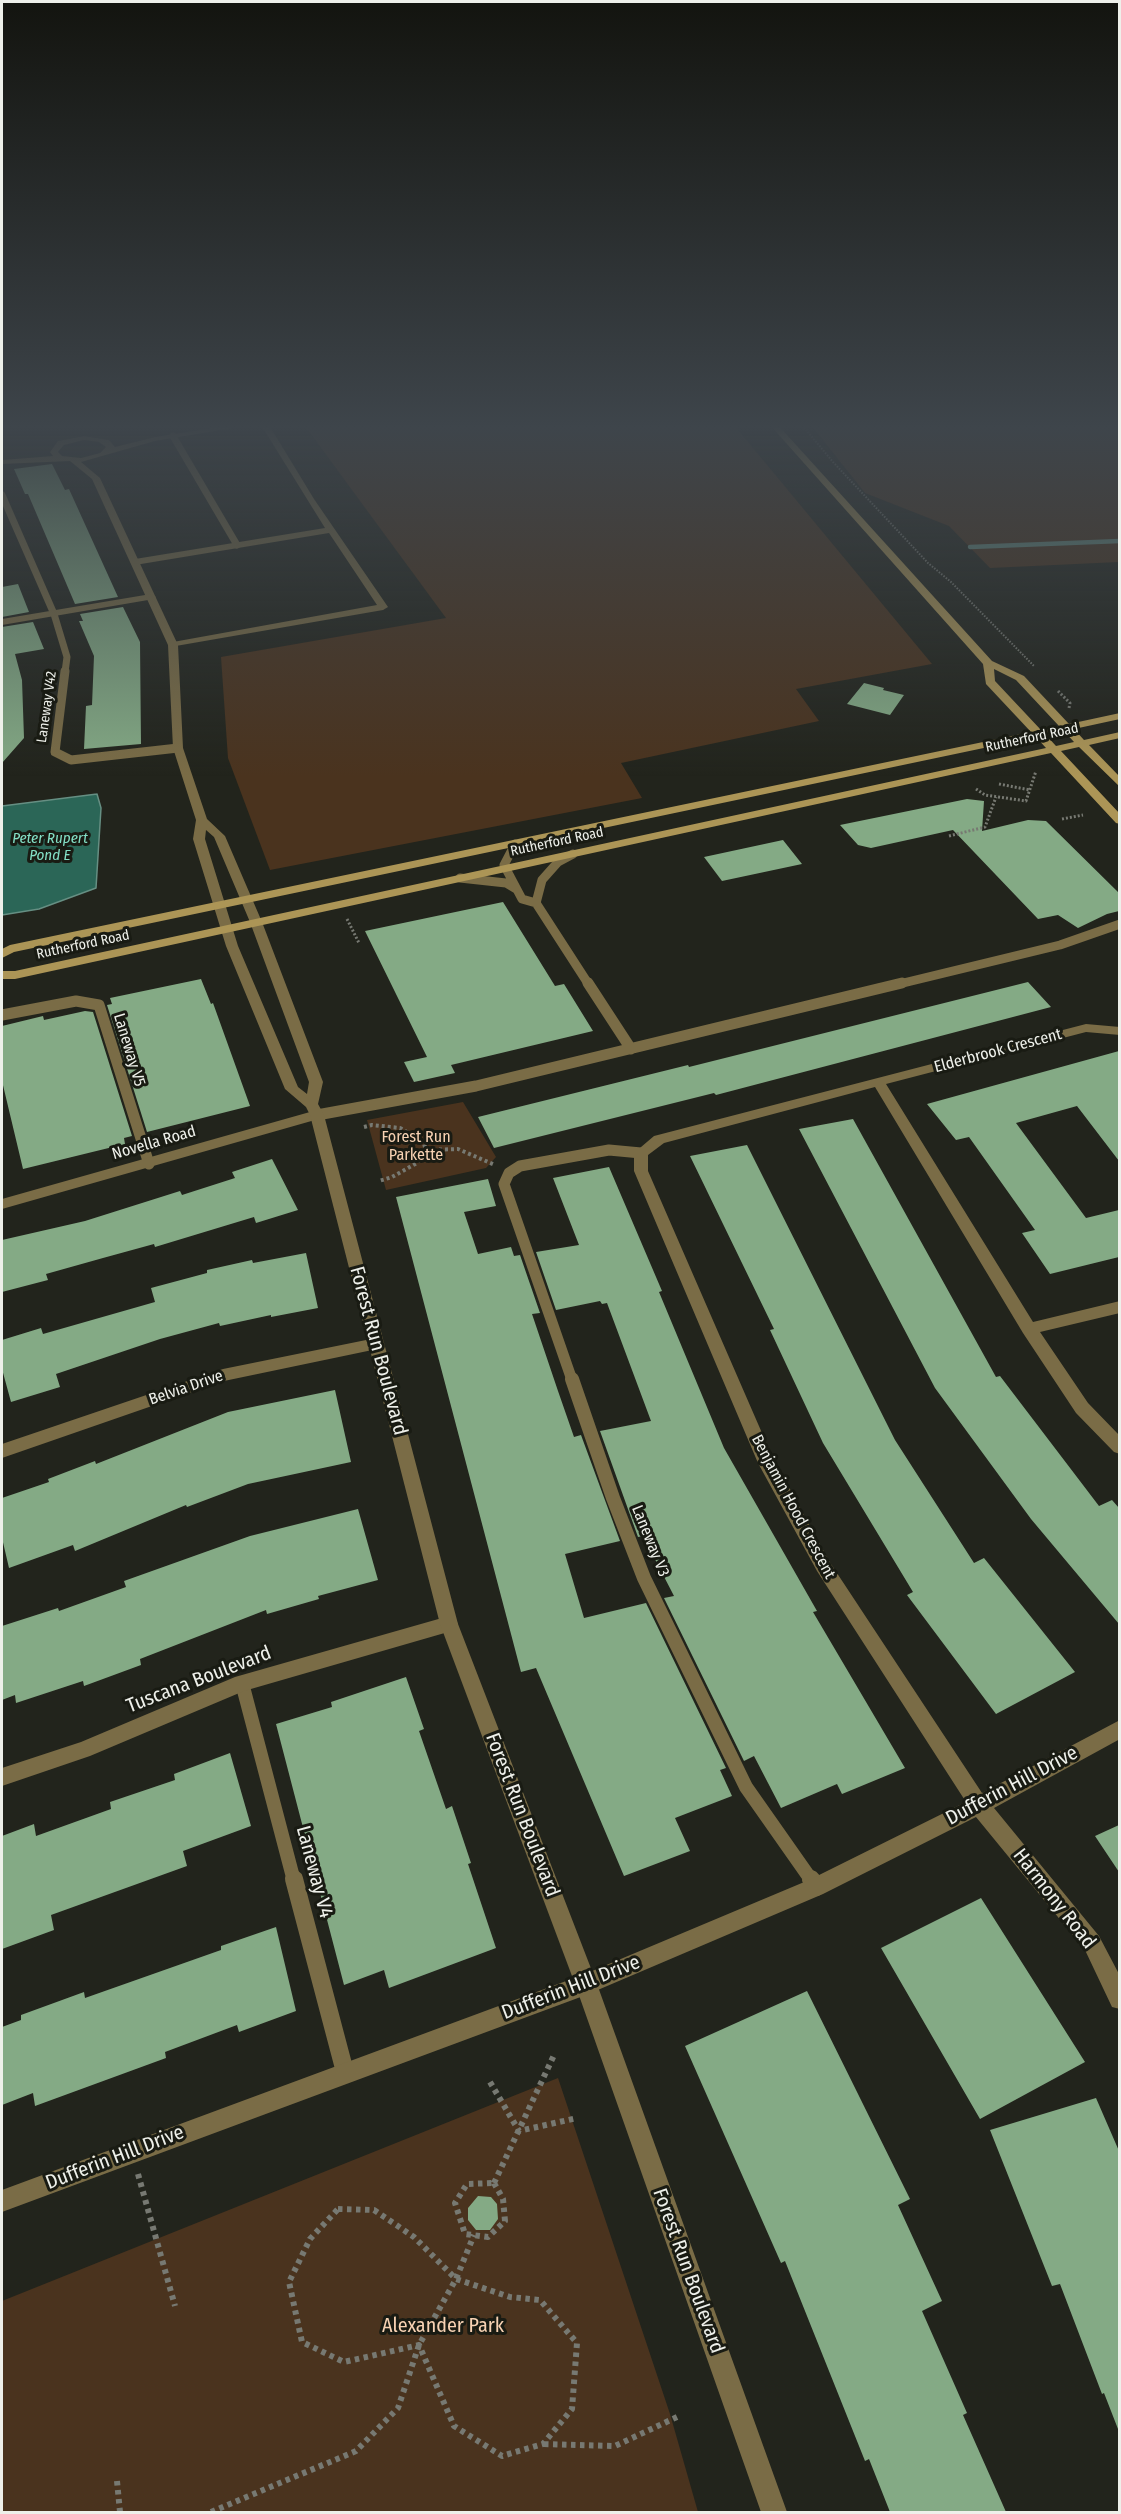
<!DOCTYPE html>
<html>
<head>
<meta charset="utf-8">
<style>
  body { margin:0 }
  #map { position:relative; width:1121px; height:2514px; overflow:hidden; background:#22241c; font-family:"Fira Sans Condensed",sans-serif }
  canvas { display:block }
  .frame { position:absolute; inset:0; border:3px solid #eef0ea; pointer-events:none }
</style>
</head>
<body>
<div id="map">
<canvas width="1121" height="2514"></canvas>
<div class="frame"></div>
</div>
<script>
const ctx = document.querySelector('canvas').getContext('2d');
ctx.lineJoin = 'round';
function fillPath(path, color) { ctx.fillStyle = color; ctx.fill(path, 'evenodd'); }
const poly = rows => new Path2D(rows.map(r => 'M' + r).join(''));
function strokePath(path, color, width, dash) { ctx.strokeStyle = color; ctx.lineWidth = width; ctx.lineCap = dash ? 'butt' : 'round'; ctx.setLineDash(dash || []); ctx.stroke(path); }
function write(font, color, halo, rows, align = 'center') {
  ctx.font = font + ' "Fira Sans Condensed",sans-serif'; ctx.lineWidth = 6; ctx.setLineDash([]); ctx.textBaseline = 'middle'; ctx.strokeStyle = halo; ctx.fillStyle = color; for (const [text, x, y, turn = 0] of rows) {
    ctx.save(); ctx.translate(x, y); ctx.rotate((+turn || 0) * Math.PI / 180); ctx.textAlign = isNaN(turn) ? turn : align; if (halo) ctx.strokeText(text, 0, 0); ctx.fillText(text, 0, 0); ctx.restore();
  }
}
fillPath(poly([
  [734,425,932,664,796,689,819,721,621,763,642,798,270,870,228,758,221,657,446,618,305,426],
  [811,425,1119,425,1119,562,990,568,949,526,865,493],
  [463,1102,496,1157,486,1168,386,1190,367,1120],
  [558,2078,670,2414,698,2512,2,2512,2,2301]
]), '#4a331e');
const water = poly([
  [97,794,101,808,96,888,39,909,2,915,2,806,97,794]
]);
fillPath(water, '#2b6657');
strokePath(water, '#668f83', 1.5);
strokePath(poly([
  [970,547,1120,541]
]), '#668f83', 4.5);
fillPath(poly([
  [52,464,65,490,69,489,118,597,75,604,28,494,25,494,14,469],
  [18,584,29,612,2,617,2,587],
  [123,607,140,642,141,744,84,749,86,706,92,705,94,656,79,621,83,621,80,614],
  [33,622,44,649,15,654,22,680,24,738,2,763,2,627],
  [864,683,884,688,883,690,904,695,890,715,847,704],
  [967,799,984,801,982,831,1028,820,1046,821,1119,893,1119,911,1107,914,1078,928,1058,915,1038,919,953,830,871,848,858,845,840,825],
  [783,840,802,864,722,881,704,857],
  [503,902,555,986,564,984,593,1031,451,1065,455,1073,414,1082,404,1062,427,1057,365,931],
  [201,979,211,1004,213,1003,250,1106,147,1132,107,1005,112,1004,110,998],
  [1028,982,1051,1007,716,1095,714,1093,494,1148,478,1117,688,1065,689,1067],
  [85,1011,93,1012,132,1136,124,1138,125,1144,23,1169,2,1081,2,1026,43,1016,44,1020],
  [1119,1051,1119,1161,1077,1106,1016,1123,1086,1218,1119,1210,1119,1257,1050,1274,1022,1233,1035,1230,969,1137,956,1140,927,1104],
  [853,1119,996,1377,1000,1376,1099,1506,1112,1500,1119,1508,1119,1624,1031,1519,935,1388,799,1129],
  [747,1145,895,1440,974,1563,984,1558,1075,1672,996,1714,907,1595,913,1592,823,1443,770,1330,774,1329,690,1156],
  [272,1159,298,1210,256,1223,254,1217,155,1247,154,1244,103,1258,46,1274,48,1280,2,1292,2,1240,85,1221,180,1191,182,1195,235,1178,232,1172],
  [609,1167,662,1291,659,1292,724,1448,817,1611,813,1612,905,1768,842,1794,837,1784,781,1808,754,1756,744,1761,664,1598,674,1596,643,1536,638,1537,600,1431,651,1421,607,1303,602,1304,600,1301,556,1310,536,1252,579,1245,553,1178],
  [488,1179,496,1206,464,1212,478,1254,511,1247,514,1256,520,1255,540,1313,532,1314,558,1391,574,1437,581,1435,620,1541,565,1554,584,1618,646,1603,726,1768,720,1770,732,1796,675,1818,690,1851,624,1876,536,1668,521,1672,396,1197],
  [306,1253,318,1308,271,1317,271,1315,220,1326,219,1323,160,1339,56,1374,60,1387,11,1402,2,1369,2,1340,41,1328,43,1334,155,1302,151,1288,207,1273,207,1270,252,1260,253,1263],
  [335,1390,351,1462,248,1484,187,1507,186,1505,75,1551,73,1545,9,1568,2,1538,2,1498,49,1482,48,1479,95,1461,96,1464,228,1412],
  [358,1509,378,1580,318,1596,319,1599,267,1614,266,1610,140,1659,141,1665,84,1686,83,1681,16,1703,15,1695,2,1700,2,1626,58,1608,59,1611,126,1587,124,1581,250,1536],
  [406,1677,424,1729,419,1731,446,1809,452,1806,471,1863,468,1864,496,1948,389,1988,384,1970,344,1985,276,1724,332,1707,331,1702],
  [230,1753,251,1826,183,1851,187,1866,51,1915,54,1930,2,1949,2,1836,34,1824,36,1836,111,1809,110,1802,175,1780,174,1774],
  [1119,1825,1119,1872,1095,1836],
  [981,1898,1085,2062,980,2119,881,1948],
  [276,1927,296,2011,239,2032,237,2025,165,2052,166,2058,35,2106,33,2093,2,2105,2,2027,21,2020,21,2015,84,1992,85,1998,221,1950,221,1946],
  [807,1991,910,2199,898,2205,942,2301,922,2311,967,2413,963,2415,1006,2512,890,2512,869,2459,865,2461,785,2261,781,2263,685,2046],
  [1096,2098,1119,2151,1118,2429,1104,2393,1102,2394,1060,2284,1052,2286,990,2130],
  [478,2196,491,2197,497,2204,498,2219,490,2230,476,2230,468,2220,468,2208]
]), '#84aa85');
strokePath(poly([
  [802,425,833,462,928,563,951,582,1034,666]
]), '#777972', 2, [1.5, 1.5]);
strokePath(poly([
  [1058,691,1070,703,1069,708],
  [999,784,1030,790],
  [976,789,985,795,1026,801,1036,771],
  [1062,819,1083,815],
  [949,836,985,827,996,797],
  [347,919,359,943]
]), '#777972', 3, [2, 2]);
strokePath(poly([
  [364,1127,372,1125,400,1128,422,1141,427,1150,417,1163,392,1177,379,1181],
  [427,1150,458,1149,495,1165]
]), '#777972', 4, [3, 3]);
strokePath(poly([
  [490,2082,519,2131,577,2118],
  [138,2174,175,2306],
  [494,2183,503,2199,505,2221,488,2237,465,2234,455,2203,467,2184,494,2183],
  [494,2183,555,2053],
  [338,2209,374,2210,414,2237,456,2279,510,2297,540,2300,577,2343,572,2409,543,2444,502,2456,454,2426,419,2345,344,2362,302,2342,289,2282,310,2239,338,2209],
  [544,2444,615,2446,677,2417],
  [117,2481,120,2512],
  [211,2512,356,2451,398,2408,419,2345,456,2279,474,2235]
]), '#777972', 6, [4.5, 4.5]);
strokePath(poly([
  [173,436,237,545],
  [2,495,54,614,67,657,65,672]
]), '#7a6c46', 7);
strokePath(poly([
  [65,671,55,752,71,760,178,748],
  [515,844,504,865,522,899,536,903,589,985],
  [460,878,506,883,516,889],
  [536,903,542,880,558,862,573,854],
  [895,985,1060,945,1120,924]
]), '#7a6c46', 9);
strokePath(poly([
  [588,983,631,1049],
  [2,1015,76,1001,99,1005,149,1164],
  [317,1115,476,1086,902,983],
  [572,1380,504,1184,509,1173,520,1166,609,1150,641,1153]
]), '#7a6c46', 11);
strokePath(poly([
  [572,1379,613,1498,644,1578,746,1787,812,1881],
  [242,1683,294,1881]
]), '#7a6c46', 14);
strokePath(poly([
  [294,1879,345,2072],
  [811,1879,816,1887]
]), '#7a6c46', 18);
fillPath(poly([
  [261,425,269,425,314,499,388,607,383,610,170,647,170,643,173,642,377,605,329,533,135,565,130,562,135,559,325,528,261,425],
  [151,594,156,597,154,599,2,625,2,619,151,594],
  [1086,1024,1120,1027,1120,1035,1086,1032,886,1084,1033,1322,1120,1301,1120,1313,1040,1332,1088,1403,1120,1436,1120,1454,1114,1452,1076,1413,1023,1333,875,1087,664,1143,648,1155,648,1171,772,1456,829,1561,982,1793,1120,1720,1120,1739,994,1808,1099,1936,1120,1976,1120,2009,1112,2007,1085,1950,976,1817,823,1894,586,1995,2,2212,2,2190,585,1974,809,1880,966,1802,817,1571,758,1463,634,1171,634,1153,654,1136,1086,1024],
  [317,1110,324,1115,322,1118,2,1209,2,1199,317,1110],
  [376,1338,382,1340,384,1344,382,1348,224,1381,2,1458,2,1444,223,1369,376,1338],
  [449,1616,455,1618,458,1624,455,1630,244,1691,90,1756,2,1786,2,1768,81,1742,235,1677,449,1616]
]), '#7a6c46');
fillPath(poly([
  [232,425,251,425,155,441,81,462,100,478,178,645,183,748,207,819,225,836,262,922,323,1082,318,1104,324,1115,458,1624,597,1984,787,2512,761,2512,575,1984,440,1624,310,1115,306,1107,285,1089,226,946,193,839,196,820,173,748,168,645,92,479,70,461,2,464,2,460,53,456,50,452,58,441,84,436,109,440,115,447,155,437,232,425],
  [84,440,99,442,106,447,100,453,81,458,62,456,58,452,64,445,84,440],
  [206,830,214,837,250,922,309,1082,307,1094,298,1087,238,946,205,839,206,830]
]), '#7a6c46');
fillPath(poly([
  [770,425,778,425,992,661,1024,676,1069,724,1120,713,1120,719,1074,729,1084,740,1120,732,1120,738,1089,745,1120,777,1120,787,1079,747,1061,751,1120,814,1120,824,1116,823,1051,753,15,979,2,979,2,971,15,971,1046,748,1036,737,14,952,2,958,2,949,10,945,1031,732,986,684,983,664,770,425],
  [994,669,1016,680,1059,726,1041,730,995,681,994,669],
  [1064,731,1074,742,1056,746,1046,735,1064,731]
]), '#ac9556');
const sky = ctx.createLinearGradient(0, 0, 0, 777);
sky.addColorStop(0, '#13140f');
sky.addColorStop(0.55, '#3e454b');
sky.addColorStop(1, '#3e454b00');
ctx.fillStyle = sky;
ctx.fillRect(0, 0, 1121, 777);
write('14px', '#eef0ea', '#191b13', [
  ["Laneway V42",47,707,-82],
  ["Rutherford Road",1032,738,-12],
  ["Rutherford Road",557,842,-12],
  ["Rutherford Road",83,945,-12]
]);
write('italic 15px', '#84e0c6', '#191b13', [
  ["Peter Rupert",50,839],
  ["Pond E",50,856]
]);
write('16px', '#eef0ea', '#191b13', [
  ["Laneway V5",129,1050,73],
  ["Elderbrook Crescent",998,1051,-15],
  ["Novella Road",154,1143,-16],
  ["Belvia Drive",186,1388,-19],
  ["Benjamin Hood Crescent",793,1507,62],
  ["Laneway V3",650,1541,68]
]);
write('16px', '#f7d2b3', '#191b13', [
  ["Forest Run",416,1138],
  ["Parkette",416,1156]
]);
write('20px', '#eef0ea', '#191b13', [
  ["Forest Run Boulevard",378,1351,75],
  ["Tuscana Boulevard",199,1680,-21],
  ["Dufferin Hill Drive",1012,1786,-28],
  ["Forest Run Boulevard",522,1815,69],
  ["Laneway V4",314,1872,75],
  ["Harmony Road",1054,1899,52],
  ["Dufferin Hill Drive",571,1988,-21],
  ["Dufferin Hill Drive",115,2158,-21],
  ["Forest Run Boulevard",688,2271,70]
]);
write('20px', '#f7d2b3', '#191b13', [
  ["Alexander Park",443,2326]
]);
</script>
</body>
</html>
